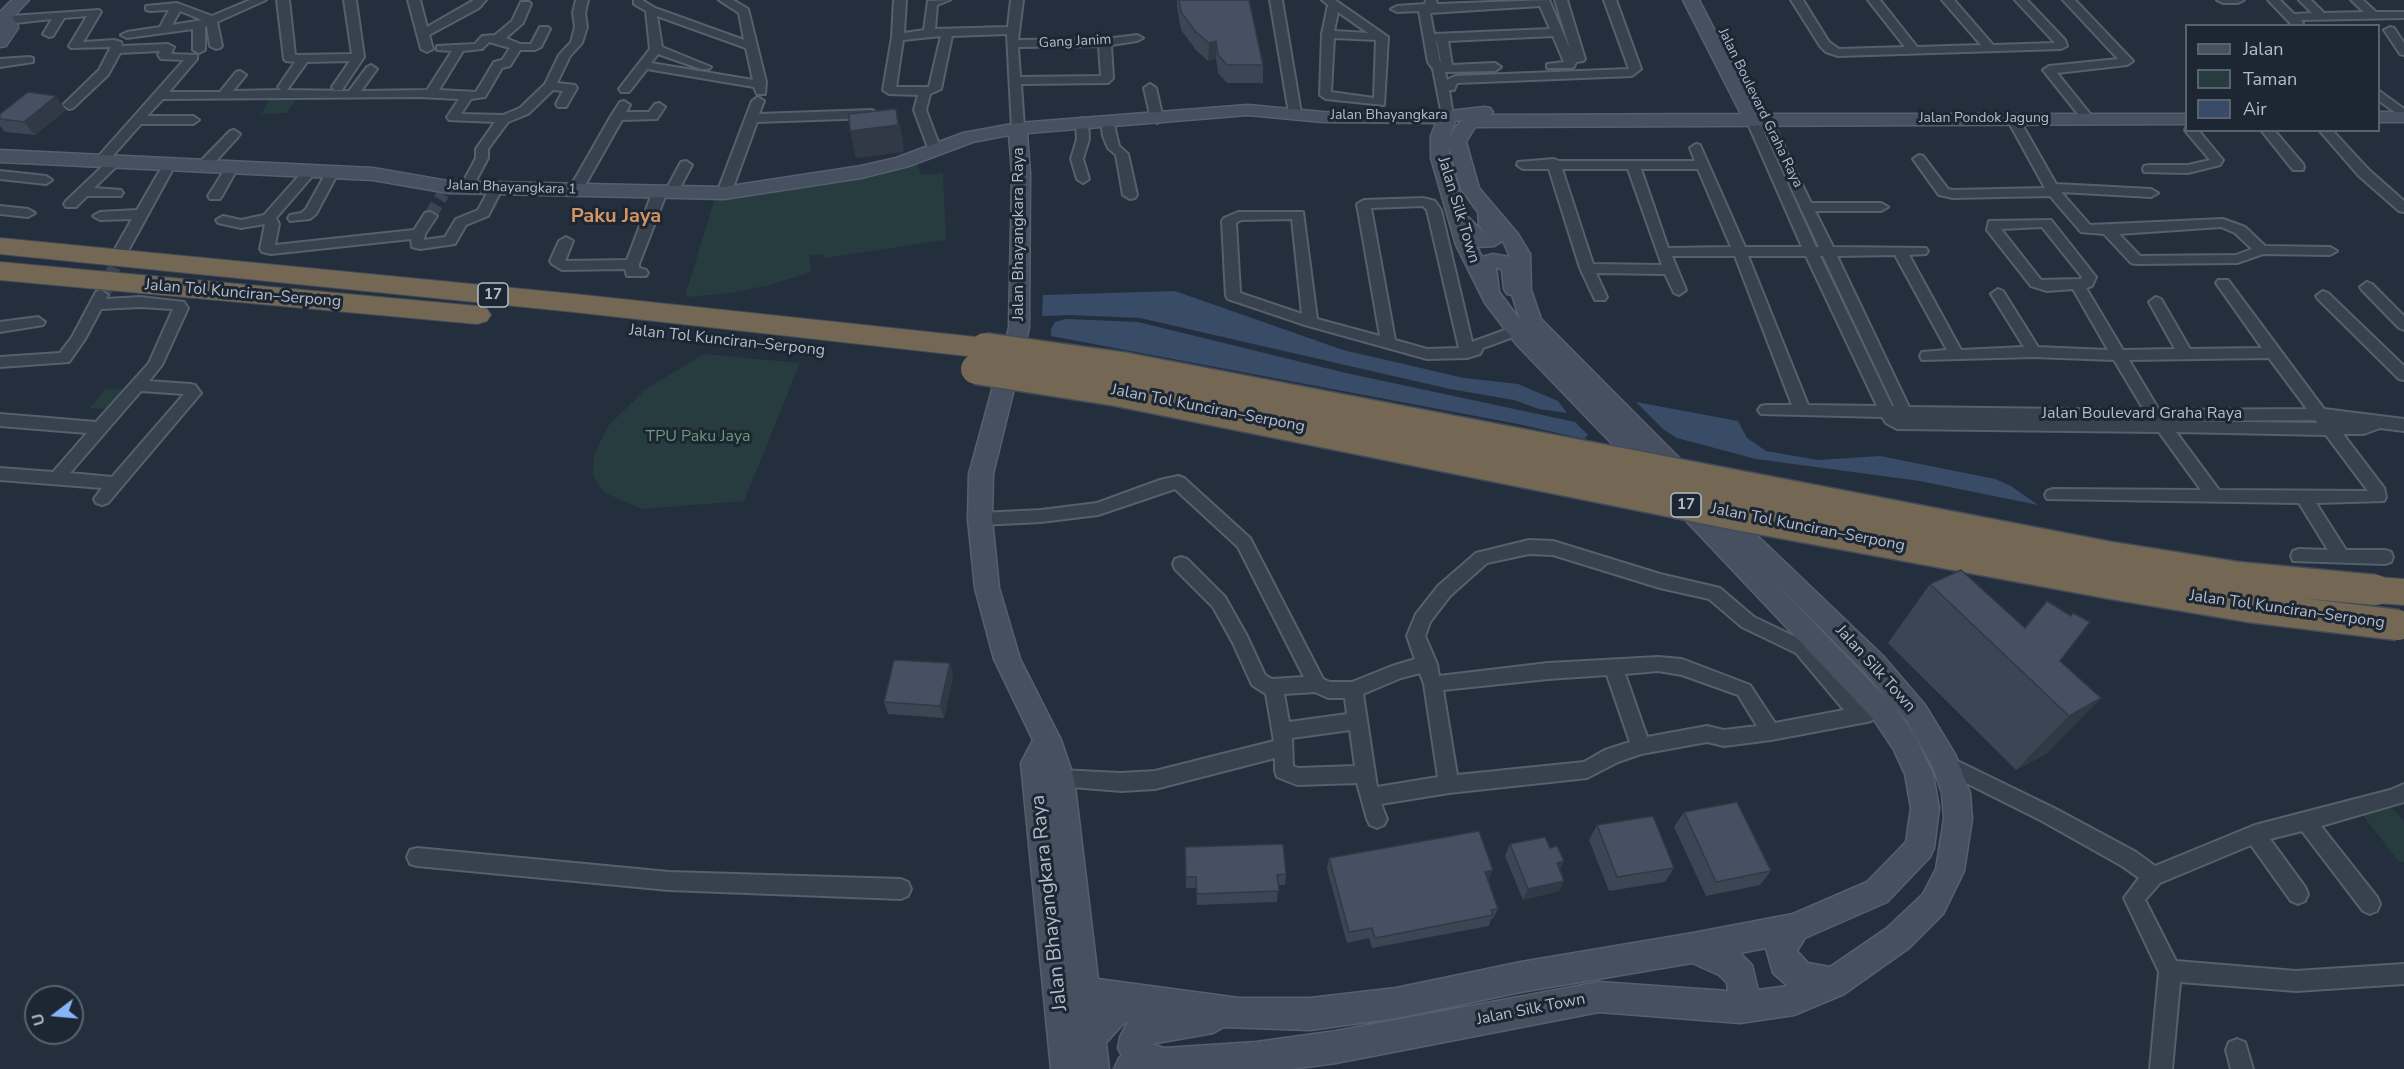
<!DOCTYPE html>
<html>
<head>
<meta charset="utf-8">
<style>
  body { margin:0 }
  #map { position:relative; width:2404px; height:1069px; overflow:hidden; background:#242f3e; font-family:"Nunito Sans",sans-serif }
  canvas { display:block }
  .legend { position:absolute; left:2185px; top:24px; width:195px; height:108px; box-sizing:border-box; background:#1d2633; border:2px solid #59626f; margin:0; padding:8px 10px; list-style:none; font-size:18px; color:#b4bcc9 }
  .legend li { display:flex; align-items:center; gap:12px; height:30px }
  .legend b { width:30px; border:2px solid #59626f }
  .north { position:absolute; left:24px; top:985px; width:60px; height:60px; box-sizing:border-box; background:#1d2633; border:2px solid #59626f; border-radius:50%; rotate:254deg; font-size:16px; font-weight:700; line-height:24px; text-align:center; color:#b4bcc9 }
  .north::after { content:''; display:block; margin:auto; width:21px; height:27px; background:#8ab4f8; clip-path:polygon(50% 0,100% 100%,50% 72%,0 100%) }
</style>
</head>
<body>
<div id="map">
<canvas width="2404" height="1069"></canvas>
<ul class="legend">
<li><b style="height:8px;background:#465061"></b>Jalan</li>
<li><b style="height:16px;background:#263c3f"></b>Taman</li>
<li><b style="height:16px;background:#394c67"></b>Air</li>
</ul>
<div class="north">U</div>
</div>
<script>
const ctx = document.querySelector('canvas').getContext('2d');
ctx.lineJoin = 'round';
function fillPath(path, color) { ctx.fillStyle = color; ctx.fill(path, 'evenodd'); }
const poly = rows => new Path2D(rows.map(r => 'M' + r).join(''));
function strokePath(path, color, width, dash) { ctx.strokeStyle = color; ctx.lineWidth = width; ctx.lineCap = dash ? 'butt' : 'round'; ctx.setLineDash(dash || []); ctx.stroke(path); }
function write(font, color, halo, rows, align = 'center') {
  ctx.font = font + ' "Nunito Sans",sans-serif'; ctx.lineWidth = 6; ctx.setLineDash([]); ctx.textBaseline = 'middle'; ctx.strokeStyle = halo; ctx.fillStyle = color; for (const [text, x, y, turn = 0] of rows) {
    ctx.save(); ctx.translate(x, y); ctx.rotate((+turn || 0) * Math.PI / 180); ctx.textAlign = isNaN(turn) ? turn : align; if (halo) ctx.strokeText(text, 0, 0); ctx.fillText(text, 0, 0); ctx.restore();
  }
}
fillPath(poly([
  [272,96,298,97,287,113,261,114],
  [917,163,921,175,943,173,946,240,824,258,823,254,809,256,811,272,770,285,730,293,687,297,686,293,715,198,762,194,833,183,882,173],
  [704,354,800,363,744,501,642,509,605,493,593,476,594,455,608,426,646,389],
  [106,389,126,390,109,409,90,408],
  [2392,808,2404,821,2404,862,2399,862,2362,814]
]), '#263c3f');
fillPath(poly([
  [1175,291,1343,350,1464,378,1518,384,1558,401,1567,413,1539,409,1514,400,1450,389,1140,318,1070,315,1042,316,1043,295],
  [1066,319,1138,322,1346,373,1575,422,1588,435,1584,439,1518,424,1051,336,1051,329,1055,322],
  [1636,402,1738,421,1747,438,1766,451,1818,460,1880,456,1995,479,2011,486,2038,505,1920,481,1756,459,1677,438,1664,430]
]), '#394c67');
strokePath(poly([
  [430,216,443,194],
  [109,279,122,249]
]), '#3a4453', 13, [13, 6]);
strokePath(poly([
  [102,295,109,278]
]), '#3a4453', 16, [16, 8]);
const street = poly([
  [250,0,266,0,217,22,222,46,220,48,216,49,210,46,207,26,205,27,205,50,199,53,193,50,193,29,127,38,121,35,127,32,160,27,169,10,150,11,146,10,146,6,177,3,212,16,250,0],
  [180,11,202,20,172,25,180,11],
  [277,0,289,0,295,55,352,54,344,0,356,0,364,57,342,90,334,90,332,87,350,61,307,62,287,90,349,91,367,67,371,65,377,69,361,91,427,90,452,51,437,50,437,46,475,44,482,36,495,35,512,21,521,2,529,2,531,4,523,23,506,38,520,44,531,44,540,27,548,27,550,29,541,47,535,50,520,50,510,66,502,68,485,97,471,99,461,114,503,115,520,108,545,84,559,55,571,42,575,27,573,13,576,0,588,0,585,13,587,27,582,43,570,56,557,83,575,85,577,88,566,107,558,107,556,104,563,91,553,90,528,114,508,122,488,149,488,158,472,188,466,192,460,188,476,158,476,149,495,122,449,120,447,117,459,99,419,97,163,99,147,116,193,116,199,120,193,124,141,124,109,160,115,157,119,158,121,161,119,164,94,188,121,190,123,193,121,196,87,196,76,207,66,207,64,204,66,201,105,164,97,164,95,161,97,158,184,60,161,59,158,55,160,51,120,53,108,75,73,108,69,109,63,105,99,70,111,47,71,48,69,46,87,16,64,18,53,36,49,37,43,34,52,19,6,24,0,21,2,19,11,16,99,10,101,12,83,42,114,40,121,42,122,46,168,44,174,47,171,54,197,55,197,59,169,92,220,92,236,72,240,71,246,75,233,91,281,90,278,87,295,62,286,61,284,59,277,0],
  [489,42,510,48,502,60,494,62,476,92,439,90,463,51,482,49,489,42],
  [408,0,420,0,427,27,474,0,486,0,479,8,429,35,433,49,427,52,421,49,408,0],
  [634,0,642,0,655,8,744,40,739,13,719,0,733,0,748,9,766,82,765,94,757,94,754,87,647,69,629,92,621,92,619,89,650,49,646,11,634,4,634,0],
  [657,16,746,48,753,80,651,63,658,54,701,69,709,69,711,67,662,47,657,16],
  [894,0,906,0,904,33,924,30,928,1,950,0,937,5,935,29,1008,27,1011,0,1023,0,1018,40,1105,39,1137,35,1143,38,1137,41,1111,45,1113,78,1108,83,1021,84,1024,128,1018,132,1012,128,1007,34,952,36,941,89,930,94,926,110,941,150,935,154,929,150,914,110,918,95,889,94,883,90,892,37,894,0],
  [941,36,929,87,896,87,903,40,941,36],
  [1099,46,1101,76,1020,77,1018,47,1099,46],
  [1270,0,1282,0,1301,113,1295,117,1289,113,1270,0],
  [1322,0,1335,0,1388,37,1384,105,1326,99,1320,95,1322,34,1328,5,1322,0],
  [1338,12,1368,33,1334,31,1338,12],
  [1334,38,1376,40,1374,98,1331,92,1334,38],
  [1426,0,1436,0,1437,4,1549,0,1570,49,1555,0,1567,0,1585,59,1583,61,1576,62,1574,67,1570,68,1547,68,1547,64,1564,62,1553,36,1448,41,1452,65,1495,63,1501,67,1495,71,1445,72,1447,80,1455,76,1629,69,1604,0,1616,0,1641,69,1632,76,1457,83,1454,90,1449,90,1453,117,1447,121,1443,120,1433,69,1428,62,1419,11,1397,12,1391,9,1397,6,1425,4,1426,0],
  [1540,6,1550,29,1434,34,1430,13,1540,6],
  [1436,41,1437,41,1441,63,1440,62,1436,41],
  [1791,0,1803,0,1829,42,1839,49,1905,47,1868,0,1880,0,1917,47,1981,45,1942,0,1954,0,1993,45,2055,43,2015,0,2027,0,2065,40,2067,46,2061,49,1838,56,1826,52,1820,46,1791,0],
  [2063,0,2075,0,2133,61,2127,65,2057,73,2095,120,2089,124,2085,123,2043,70,2049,66,2118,59,2063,0],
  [2217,0,2244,0,2238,3,2223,3,2217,0],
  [2268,0,2280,0,2294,14,2312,13,2299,0,2311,0,2324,13,2364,12,2351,0,2363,0,2376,12,2404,12,2404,18,2301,20,2303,23,2301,25,2293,26,2268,0],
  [2390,27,2394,28,2404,43,2404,55,2400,54,2384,30,2390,27],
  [29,57,33,58,33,62,0,67,0,59,29,57],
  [1150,84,1156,88,1163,119,1157,123,1151,119,1144,88,1150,84],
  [2378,90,2404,109,2404,119,2378,100,2378,90],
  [758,97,764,101,759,114,872,110,878,114,872,118,757,122,731,193,729,196,719,196,717,193,752,101,758,97],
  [624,101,630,105,626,112,649,112,655,104,659,103,665,107,657,119,622,120,580,194,570,194,568,191,611,116,620,102,624,101],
  [1752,115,1758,119,1816,247,1819,247,1759,119,1761,116,1765,115,1771,119,1811,203,1881,203,1888,207,1881,211,1815,211,1833,247,1926,248,1928,251,1926,254,1909,255,1961,350,2024,347,1991,294,1998,289,2003,291,2038,347,2108,350,2073,289,2047,291,2031,286,1987,230,1989,221,2051,220,2096,277,2092,286,2086,288,2123,350,2175,349,2149,302,2156,297,2161,299,2190,349,2262,348,2216,283,2218,280,2228,280,2324,409,2404,419,2404,431,2380,428,2364,434,2343,434,2384,488,2386,497,2384,501,2316,503,2346,550,2385,550,2391,552,2393,557,2391,562,2385,564,2293,561,2291,556,2293,551,2299,549,2328,550,2299,503,2047,499,2045,495,2047,491,2053,489,2201,490,2159,432,1897,429,1886,423,1882,417,1761,414,1758,410,1761,406,1766,405,1792,405,1735,256,1672,256,1686,290,1679,295,1674,293,1665,274,1596,273,1607,297,1605,300,1595,300,1580,268,1549,169,1523,169,1517,165,1518,162,1554,159,1559,161,1695,161,1690,148,1696,144,1700,145,1745,247,1802,247,1746,119,1752,115],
  [1562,169,1628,169,1662,265,1593,264,1562,169],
  [1641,169,1698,169,1731,247,1668,248,1641,169],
  [2042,227,2082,277,2081,279,2041,280,2001,229,2042,227],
  [1895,255,1947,350,1922,352,1920,356,1922,360,2034,357,2114,360,2144,410,1909,407,1837,256,1895,255],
  [1748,256,1806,256,1877,406,1808,405,1748,256],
  [1820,256,1823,256,1894,406,1892,406,1820,256],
  [2269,358,2307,409,2159,410,2129,360,2269,358],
  [2315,420,2318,423,2175,421,2315,420],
  [2176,432,2326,435,2368,491,2219,490,2176,432],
  [2013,115,2019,119,2056,184,2151,189,2158,193,2151,197,2061,192,2090,225,2223,219,2245,227,2265,246,2330,247,2337,251,2330,255,2263,254,2237,263,2136,264,2131,263,2104,234,2081,232,2050,196,1953,198,1939,195,1913,159,1919,155,1923,156,1948,189,1953,190,2045,188,2007,119,2013,115],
  [2221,227,2235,233,2252,249,2236,255,2140,256,2119,234,2221,227],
  [1107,117,1113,121,1119,146,1128,154,1137,195,1135,198,1130,199,1123,195,1116,155,1108,148,1103,136,1101,121,1107,117],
  [1082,118,1088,122,1089,139,1083,159,1089,179,1083,183,1077,179,1071,159,1077,139,1076,122,1082,118],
  [2186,128,2186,130,2198,130,2223,160,2220,165,2188,173,2144,172,2143,169,2144,166,2149,165,2188,165,2210,160,2187,133,2185,130,2186,128],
  [234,130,240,134,238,137,208,170,198,170,197,167,198,164,230,131,234,130],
  [2261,130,2274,130,2303,164,2304,167,2303,170,2293,170,2261,130],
  [2319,130,2332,130,2369,170,2404,201,2404,212,2399,211,2359,176,2319,130],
  [169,161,175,165,129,249,122,253,117,252,115,249,132,219,100,220,93,216,100,212,137,210,163,165,169,161],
  [686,161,692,165,676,195,666,194,639,264,639,268,646,270,648,273,646,276,627,276,625,269,562,270,552,264,550,261,559,241,566,237,573,241,565,261,627,260,653,191,660,187,666,190,681,162,686,161],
  [231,165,237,169,222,196,220,199,210,199,208,196,225,169,231,165],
  [309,169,315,173,276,218,279,224,275,245,414,230,425,213,430,212,437,216,425,234,424,240,445,237,456,219,478,210,491,186,501,186,502,189,488,216,466,225,455,244,420,249,412,247,411,239,271,254,262,252,260,249,265,224,241,228,218,223,216,220,223,216,241,220,264,215,304,170,309,169],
  [332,169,338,173,316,214,310,219,290,221,288,218,290,215,301,213,306,209,326,173,332,169],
  [0,171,46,176,52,180,46,184,0,179,0,171],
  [1423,198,1435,201,1441,210,1472,342,1516,326,1523,331,1521,334,1483,348,1480,354,1467,358,1427,359,1305,325,1228,299,1226,296,1222,221,1224,218,1238,212,1303,212,1317,319,1380,336,1357,204,1364,200,1423,198],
  [1423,206,1427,210,1459,348,1427,349,1395,340,1371,208,1423,206],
  [1292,219,1302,314,1240,293,1236,223,1241,220,1292,219],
  [0,206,28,209,35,213,28,217,0,214,0,206],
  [2367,282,2372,284,2404,316,2404,330,2399,328,2362,290,2360,287,2367,282],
  [101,290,108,295,106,299,140,297,184,302,188,308,162,365,149,381,190,384,195,385,201,393,108,503,102,505,96,503,94,499,102,488,0,480,0,468,53,472,87,433,0,426,0,414,96,422,149,363,173,309,140,307,101,309,85,339,69,362,0,367,0,357,60,353,72,337,96,292,101,290],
  [141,391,184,394,112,477,70,473,141,391],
  [2323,291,2328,293,2404,366,2404,380,2399,379,2318,299,2316,296,2323,291],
  [38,317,45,322,43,325,0,332,0,322,38,317],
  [1178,476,1184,478,1250,538,1323,679,1330,682,1352,682,1392,666,1415,659,1407,636,1416,614,1438,586,1476,553,1529,540,1553,541,1660,574,1720,588,1754,617,1808,643,1863,707,1873,708,1876,714,1873,720,1867,722,1771,740,1724,746,1707,742,1641,754,1618,762,1587,778,1449,793,1381,804,1387,819,1384,825,1377,828,1370,825,1367,819,1357,783,1297,785,1277,777,1275,771,1275,758,1155,789,1121,791,1060,786,1053,784,1051,778,1053,772,1060,770,1121,773,1155,771,1274,741,1266,694,1252,685,1233,643,1213,607,1175,569,1173,564,1175,559,1181,557,1187,559,1225,597,1247,636,1265,675,1272,679,1304,677,1238,547,1175,489,1098,515,1041,522,980,525,974,523,972,519,974,515,980,513,1041,510,1097,503,1160,480,1178,476],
  [1529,554,1553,555,1660,588,1709,599,1742,627,1796,653,1844,710,1775,723,1750,685,1682,659,1658,657,1548,663,1439,676,1437,664,1425,636,1430,622,1450,596,1487,563,1529,554],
  [1658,671,1682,675,1738,695,1757,726,1724,730,1707,726,1647,737,1625,674,1658,671],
  [1420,673,1424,684,1438,777,1377,787,1363,694,1401,678,1420,673],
  [1607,675,1630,742,1605,750,1584,762,1457,775,1443,690,1548,679,1607,675],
  [1315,692,1328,698,1345,698,1347,714,1289,722,1284,694,1315,692],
  [1350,730,1355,766,1298,768,1293,766,1292,738,1350,730],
  [1945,755,2056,809,2136,852,2155,866,2255,825,2390,790,2404,784,2404,802,2321,826,2377,897,2380,904,2377,911,2370,914,2363,911,2302,831,2270,839,2305,887,2308,894,2305,901,2298,904,2291,901,2251,845,2160,883,2145,900,2176,961,2296,971,2404,964,2404,984,2296,991,2180,982,2172,1069,2150,1069,2159,972,2124,898,2139,878,2122,866,2042,821,1938,769,1936,763,1938,757,1945,755],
  [417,848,669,872,901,879,908,882,911,889,908,896,901,899,669,890,417,866,410,864,407,857,410,850,417,848],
  [2237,1039,2245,1042,2253,1069,2231,1069,2226,1050,2229,1042,2237,1039]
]);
const secondary = poly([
  [12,0,29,0,12,18,17,23,18,28,6,46,0,47,0,12,12,0],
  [1683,0,1699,0,1758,114,2186,114,2186,124,1475,127,1466,142,1479,188,1518,234,1530,254,1531,290,1541,319,1694,473,1698,479,1694,485,1686,488,1678,485,1664,471,1661,478,1653,481,1645,478,1517,345,1485,303,1456,245,1431,158,1431,136,1436,123,1323,122,1248,115,1027,133,1030,173,1029,328,993,474,992,519,999,588,1020,659,1061,740,1074,778,1098,979,1239,998,1310,998,1396,988,1521,962,1693,933,1793,914,1867,882,1906,842,1911,808,1905,774,1894,750,1874,720,1673,507,1669,501,1673,495,1681,492,1689,495,1702,508,1706,502,1714,499,1722,502,1883,656,1925,705,1955,754,1970,793,1972,819,1964,871,1943,914,1909,948,1844,994,1794,1015,1740,1023,1599,1012,1336,1063,1291,1069,1114,1069,1119,1058,1122,1056,1118,1048,1120,1037,1128,1022,1122,1025,1106,1043,1109,1069,1051,1069,1021,763,1033,740,994,659,975,588,968,519,969,474,1009,328,1012,173,1009,135,973,142,909,166,861,178,724,199,448,193,373,180,0,162,0,150,373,168,448,181,724,187,861,166,896,158,963,133,1018,123,1248,105,1323,112,1393,114,1424,114,1484,107,1490,108,1493,112,1491,115,1741,114,1683,0],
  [1462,120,1454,129,1449,139,1455,121,1462,120],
  [1449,147,1461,189,1478,212,1479,225,1486,235,1467,216,1449,158,1449,147],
  [1503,241,1510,257,1493,254,1482,257,1477,247,1494,246,1503,241],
  [1496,267,1502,270,1504,289,1507,294,1512,295,1520,320,1499,292,1496,267],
  [1774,582,1865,672,1889,701,1774,582],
  [1895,707,1907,721,1933,767,1942,793,1944,819,1936,869,1923,894,1887,928,1830,967,1808,963,1797,951,1805,938,1887,902,1930,857,1934,848,1939,808,1933,774,1914,734,1895,707],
  [1766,948,1773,973,1788,986,1758,990,1752,965,1740,953,1766,948],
  [1692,963,1719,975,1727,983,1728,991,1599,982,1336,1031,1256,1042,1164,1048,1151,1044,1213,1033,1224,1027,1310,1030,1396,1018,1521,992,1692,963],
  [2378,112,2404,112,2404,122,2378,122,2378,112]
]);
const highway = poly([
  [0,238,574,294,985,338,995,341,999,348,995,355,985,358,574,312,0,254,0,238],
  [0,262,477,306,487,309,491,315,487,321,477,324,0,280,0,262],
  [2376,577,2404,579,2404,605,2376,603,2364,599,2360,590,2364,581,2376,577]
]);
strokePath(street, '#565f6c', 4);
strokePath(secondary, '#565f6c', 3);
strokePath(highway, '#434c59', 2);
fillPath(street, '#38414e');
fillPath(secondary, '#465061');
fillPath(highway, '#746855');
const highwayBridge = poly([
  [985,348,1121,367,2105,556,2238,577,2376,590],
  [976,369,1117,391,1737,515,2112,584,2249,607,2398,625]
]);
strokePath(highwayBridge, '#434c59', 33, []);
strokePath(highwayBridge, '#746855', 30);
fillPath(poly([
  [1177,0,1249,0,1263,65,1263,83,1227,83,1218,73,1216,58,1208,61,1196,50,1181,30,1177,7],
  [66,110,35,135,5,132,0,126,0,114],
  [1930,584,2024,628,2047,601,2060,661,2101,698,2046,754,2016,770,1888,643],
  [950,663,953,676,944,718,888,714,884,702],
  [1684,812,1771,871,1760,885,1706,896,1674,827],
  [1597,825,1674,868,1665,882,1609,891,1589,840],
  [1510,844,1560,870,1564,881,1559,891,1523,900,1505,856],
  [1185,847,1286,874,1285,885,1278,885,1277,902,1197,905,1196,888,1186,888],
  [1329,858,1488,881,1498,909,1493,919,1491,919,1489,926,1372,948,1369,938,1347,943,1327,869]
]), '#3b4654');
fillPath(poly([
  [1216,41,1216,58,1208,61,1209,43],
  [56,96,66,110,35,135,24,122],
  [896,109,902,135,904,152,856,158,850,131],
  [950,663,953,676,944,718,940,706],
  [2101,698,2046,754,2016,770,2069,716],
  [1564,861,1559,872,1557,863],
  [1493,870,1488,881,1485,872],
  [1564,881,1559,891,1523,900,1528,889]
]), '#303945');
const building = poly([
  [1179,0,1249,0,1263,65,1227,65,1218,55,1216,41,1209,43,1196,32,1181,12,1179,0],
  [28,92,56,96,24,122,0,119,0,114,28,92],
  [896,109,898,125,850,131,849,114,896,109],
  [1961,570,2025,628,2047,601,2071,616,2073,613,2090,622,2060,661,2101,698,2069,716,1930,584,1961,570],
  [894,660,950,663,940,706,884,702,894,660],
  [1737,802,1771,871,1716,882,1684,812,1737,802],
  [1653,816,1674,868,1617,877,1597,825,1653,816],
  [1479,831,1493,870,1485,872,1498,909,1491,910,1493,915,1375,938,1372,928,1349,932,1329,858,1479,831],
  [1545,837,1550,848,1557,846,1564,861,1557,863,1564,881,1528,889,1510,844,1545,837],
  [1283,844,1286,874,1277,875,1279,891,1197,894,1196,877,1186,877,1185,847,1283,844]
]);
fillPath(building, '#455162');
strokePath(building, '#303945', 1.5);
write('14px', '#b4bcc9', '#1d2633', [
  ["Gang Janim",1075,42,-3],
  ["Jalan Boulevard Graha Raya",1760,108,64],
  ["Jalan Bhayangkara",1389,116],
  ["Jalan Pondok Jagung",1984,119],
  ["Jalan Bhayangkara 1",512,188,2]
]);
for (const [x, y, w] of [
  [493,295,30],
  [1686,505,30]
]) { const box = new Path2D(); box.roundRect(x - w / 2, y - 12, w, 24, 4.5); ctx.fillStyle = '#1d2633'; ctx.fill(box); strokePath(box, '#b4bcc9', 1.5); }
write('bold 15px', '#b4bcc9', null, [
  ["17",493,295],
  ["17",1686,505]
]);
write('16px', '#b4bcc9', '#1d2633', [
  ["Jalan Silk Town",1458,210,73],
  ["Jalan Bhayangkara Raya",1019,234,-90],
  ["Jalan Tol Kunciran–Serpong",243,294,5],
  ["Jalan Tol Kunciran–Serpong",727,341,6],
  ["Jalan Tol Kunciran–Serpong",1208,409,11],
  ["Jalan Boulevard Graha Raya",2142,414],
  ["Jalan Tol Kunciran–Serpong",1808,528,11],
  ["Jalan Tol Kunciran–Serpong",2287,610,8],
  ["Jalan Silk Town",1875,669,48],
  ["Jalan Silk Town",1531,1010,-11]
]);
write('16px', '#6b9a76', '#1d2633', [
  ["TPU Paku Jaya",698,437]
]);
write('bold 20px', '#d59563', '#1d2633', [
  ["Paku Jaya",616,217]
]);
write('20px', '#b4bcc9', '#1d2633', [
  ["Jalan Bhayangkara Raya",1050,903,-96]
]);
</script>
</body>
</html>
